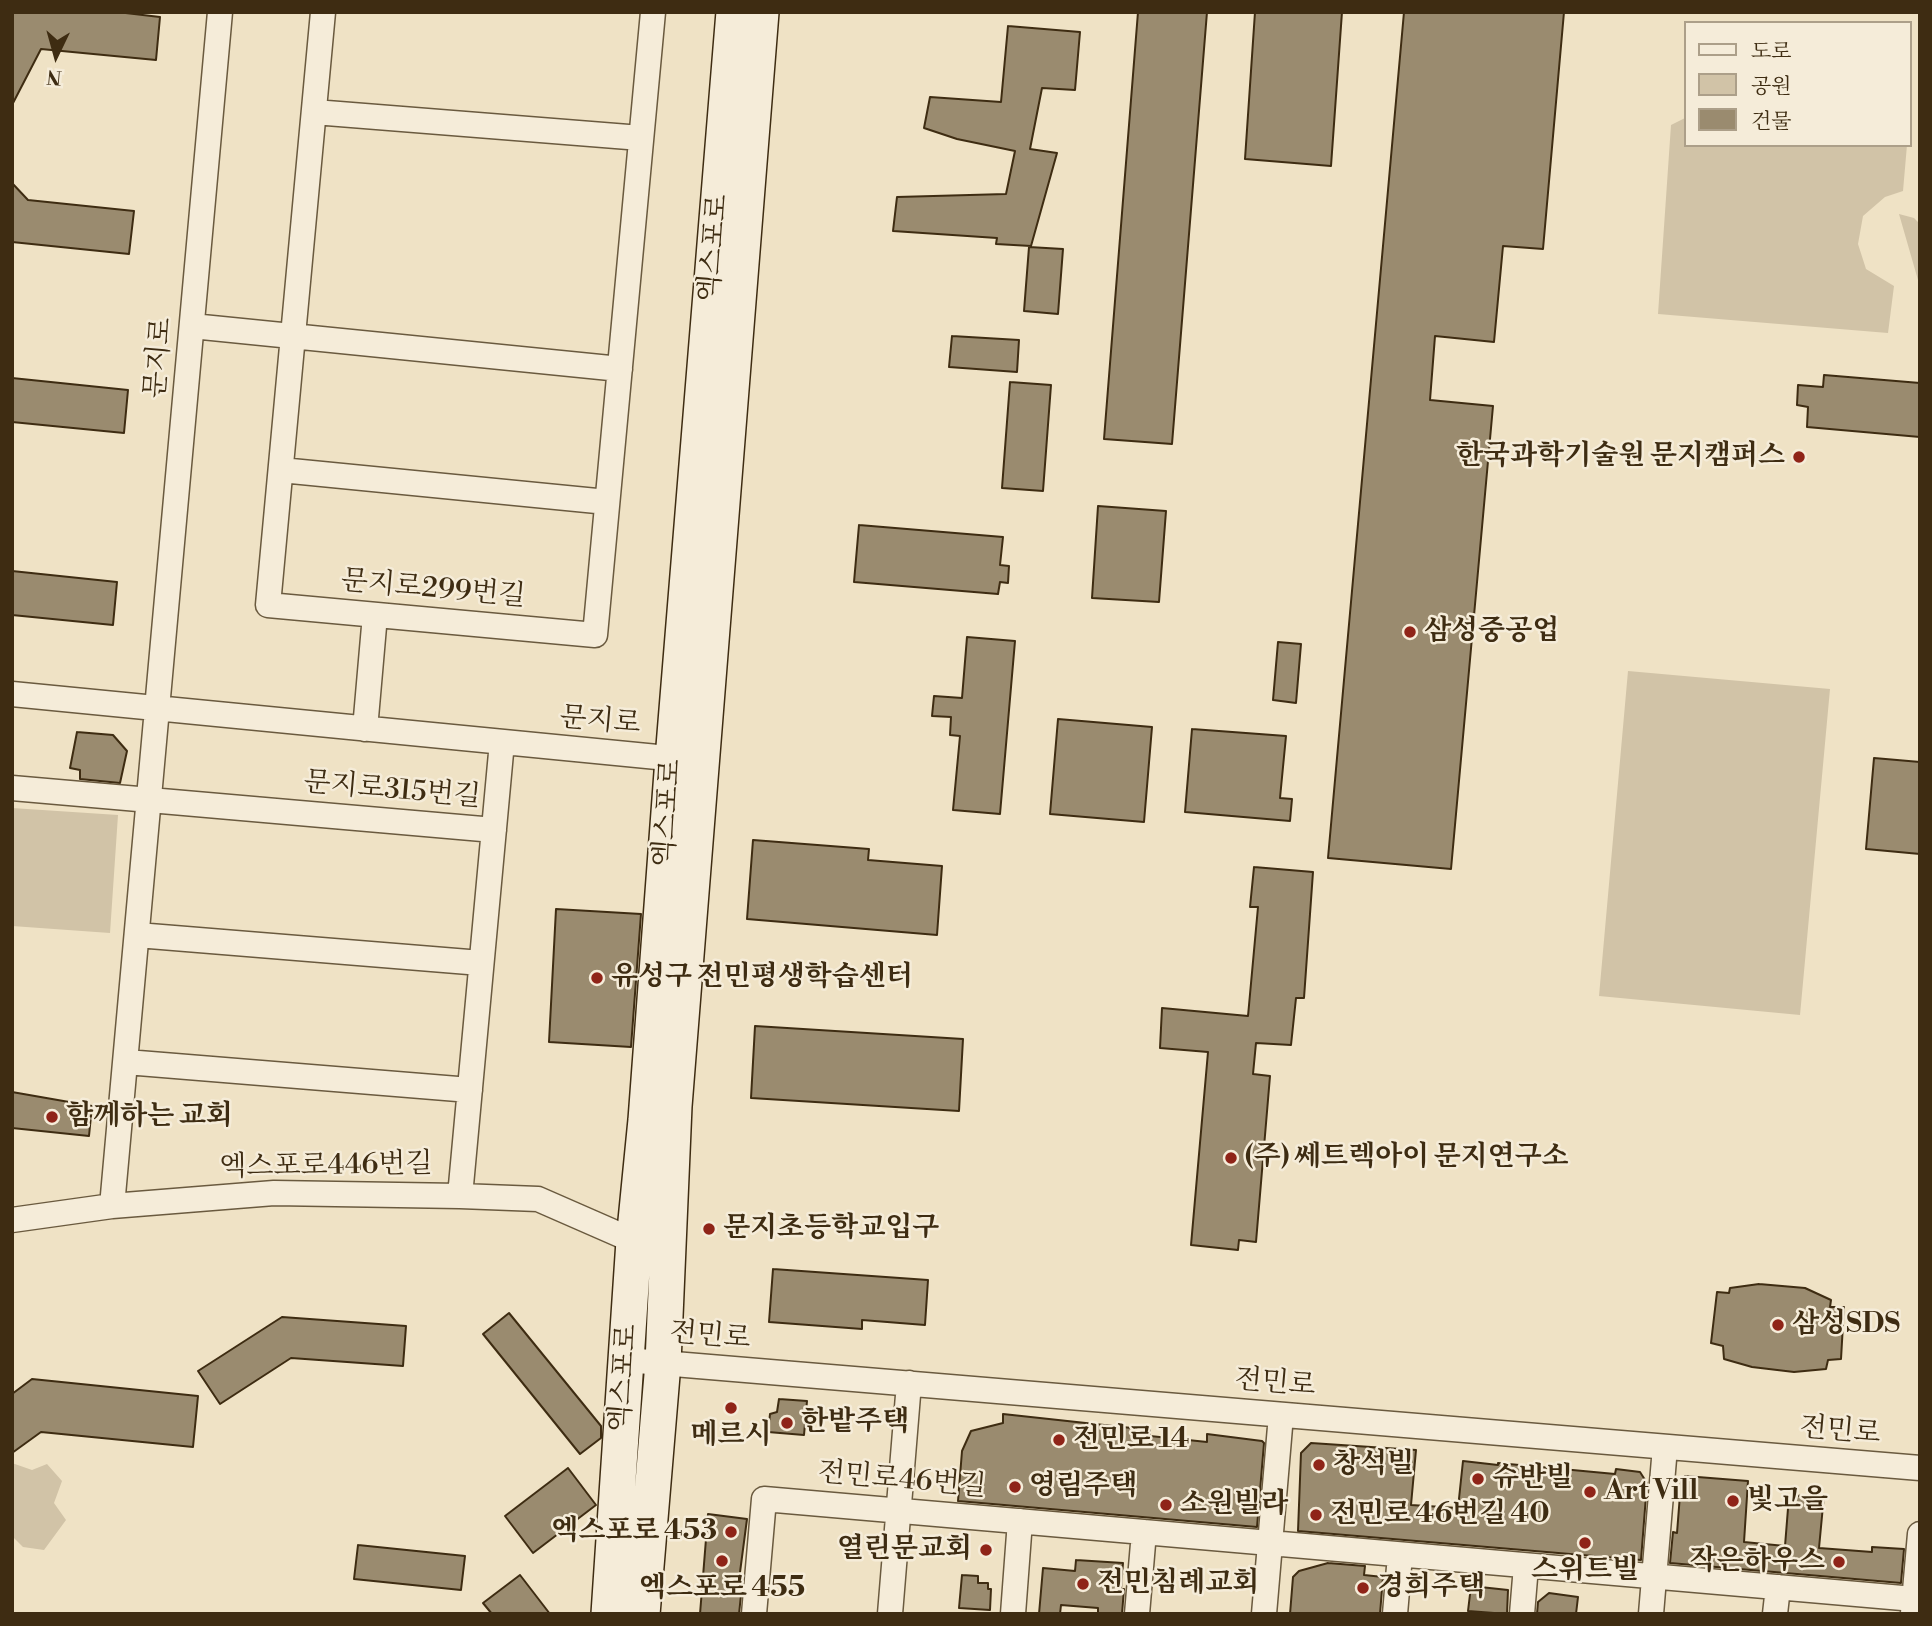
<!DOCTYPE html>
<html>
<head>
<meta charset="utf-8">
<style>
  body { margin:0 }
  #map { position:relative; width:1932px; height:1626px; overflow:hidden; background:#efe2c5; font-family:"Libre Bodoni","Noto Serif KR",serif }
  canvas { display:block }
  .frame { position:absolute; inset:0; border:14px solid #3e2c12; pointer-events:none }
  .legend { position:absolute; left:1684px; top:21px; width:228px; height:126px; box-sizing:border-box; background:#f5ecd9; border:2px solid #ac9f89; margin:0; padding:9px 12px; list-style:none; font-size:21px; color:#3e2c12 }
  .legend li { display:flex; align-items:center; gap:14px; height:35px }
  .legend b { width:35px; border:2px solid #ac9f89 }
  .north { position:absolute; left:21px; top:21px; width:70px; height:70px; -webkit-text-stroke:5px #f5ecd9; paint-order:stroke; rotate:185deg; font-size:19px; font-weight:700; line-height:28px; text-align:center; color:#3e2c12 }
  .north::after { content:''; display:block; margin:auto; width:24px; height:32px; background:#3e2c12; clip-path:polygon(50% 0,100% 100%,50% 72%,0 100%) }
</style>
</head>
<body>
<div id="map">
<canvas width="1932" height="1626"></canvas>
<div class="frame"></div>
<ul class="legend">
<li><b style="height:9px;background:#f5ecd9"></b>도로</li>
<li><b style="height:19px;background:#d1c3a7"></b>공원</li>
<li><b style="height:19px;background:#9a8b6f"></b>건물</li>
</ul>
<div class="north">N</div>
</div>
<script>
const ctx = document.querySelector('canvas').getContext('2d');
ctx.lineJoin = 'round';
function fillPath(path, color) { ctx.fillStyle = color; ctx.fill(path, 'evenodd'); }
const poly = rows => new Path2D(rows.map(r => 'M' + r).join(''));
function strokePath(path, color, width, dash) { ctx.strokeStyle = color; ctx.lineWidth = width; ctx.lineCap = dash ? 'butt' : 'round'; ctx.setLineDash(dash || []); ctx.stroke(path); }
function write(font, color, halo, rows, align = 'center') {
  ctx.font = font + ' "Libre Bodoni","Noto Serif KR",serif'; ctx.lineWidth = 5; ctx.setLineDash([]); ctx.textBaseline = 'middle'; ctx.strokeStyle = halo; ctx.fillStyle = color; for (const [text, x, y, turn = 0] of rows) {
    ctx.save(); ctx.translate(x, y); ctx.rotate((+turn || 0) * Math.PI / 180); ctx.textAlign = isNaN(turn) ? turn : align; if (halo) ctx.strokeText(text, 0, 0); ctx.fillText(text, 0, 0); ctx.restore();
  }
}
fillPath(poly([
  [1685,118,1685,145,1907,145,1903,191,1885,197,1863,216,1858,244,1866,269,1894,286,1888,333,1658,314,1671,125],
  [1899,214,1914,218,1920,224,1920,287],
  [1628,671,1830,689,1800,1015,1599,996],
  [12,808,118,815,110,933,12,926],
  [12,1463,32,1470,47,1464,62,1481,54,1503,66,1520,44,1550,23,1547,12,1536]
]), '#d1c3a7');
const building = poly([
  [12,12,117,12,160,17,156,60,41,49,12,105,12,12],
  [1138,12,1207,12,1172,444,1104,439,1138,12],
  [1255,12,1342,12,1331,166,1245,159,1255,12],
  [1404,12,1564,12,1543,249,1503,246,1494,342,1435,336,1430,400,1493,406,1451,869,1328,858,1404,12],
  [1008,26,1080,32,1075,90,1042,88,1030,149,1057,153,1031,246,996,244,997,238,893,231,897,197,1006,194,1015,151,957,139,924,128,930,97,1001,102,1008,26],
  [12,183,28,200,134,211,129,254,12,242,12,183],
  [1029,247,1063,249,1058,314,1024,311,1029,247],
  [952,336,1019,340,1017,372,949,367,952,336],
  [1824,375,1920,383,1920,437,1807,427,1808,407,1797,405,1798,385,1823,387,1824,375],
  [12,378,128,390,124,433,12,422,12,378],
  [1010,382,1051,385,1043,491,1002,488,1010,382],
  [1098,506,1166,511,1159,602,1092,598,1098,506],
  [859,525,1003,537,1000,565,1009,566,1008,583,1000,582,998,594,854,582,859,525],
  [12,571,117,582,113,625,12,615,12,571],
  [967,637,1015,641,1000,814,953,810,960,736,950,735,951,717,932,716,934,696,962,698,967,637],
  [1278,642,1301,644,1296,703,1273,700,1278,642],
  [1058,719,1152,727,1144,822,1050,814,1058,719],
  [1192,729,1286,736,1280,798,1292,799,1290,821,1185,812,1192,729],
  [77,732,113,735,127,751,120,783,80,779,80,770,70,768,77,732],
  [1874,758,1920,762,1920,854,1866,849,1874,758],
  [753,840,869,849,868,860,942,866,937,935,747,919,753,840],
  [1254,867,1313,872,1304,998,1296,998,1291,1045,1256,1043,1253,1074,1270,1076,1256,1242,1239,1240,1238,1250,1191,1245,1208,1052,1160,1048,1162,1008,1248,1016,1258,907,1250,907,1254,867],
  [556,909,641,914,631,1047,549,1042,556,909],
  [755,1026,963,1039,959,1111,751,1098,755,1026],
  [12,1092,92,1106,89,1136,12,1128,12,1092],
  [773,1269,928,1280,925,1325,862,1320,862,1329,769,1322,773,1269],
  [1759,1284,1805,1288,1831,1300,1830,1307,1844,1307,1841,1359,1828,1360,1826,1369,1794,1372,1752,1367,1724,1359,1723,1346,1711,1343,1717,1292,1729,1293,1730,1288,1759,1284],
  [509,1313,601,1426,601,1438,580,1454,483,1334,509,1313],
  [282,1317,406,1326,403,1366,291,1358,220,1404,198,1371,282,1317],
  [32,1379,198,1396,193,1447,41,1432,12,1453,12,1394,32,1379],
  [779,1399,807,1401,804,1435,768,1432,770,1414,777,1412,779,1399],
  [1003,1414,1150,1430,1150,1436,1207,1442,1207,1434,1262,1441,1264,1443,1257,1527,958,1501,962,1451,971,1431,1003,1423,1003,1414],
  [1311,1443,1416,1450,1411,1505,1458,1508,1463,1461,1498,1465,1498,1463,1615,1474,1616,1469,1640,1472,1647,1483,1641,1560,1298,1531,1301,1453,1311,1443],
  [568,1468,596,1505,533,1553,505,1516,568,1468],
  [1685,1476,1748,1481,1744,1542,1785,1546,1789,1496,1824,1495,1819,1548,1872,1552,1872,1547,1904,1549,1901,1583,1670,1563,1673,1532,1677,1533,1681,1482,1685,1476],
  [708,1514,747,1519,737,1595,741,1595,739,1614,700,1614,708,1514],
  [358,1545,465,1556,461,1590,354,1579,358,1545],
  [1076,1560,1123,1563,1121,1589,1124,1589,1122,1614,1098,1614,1098,1608,1061,1605,1060,1614,1039,1614,1043,1568,1075,1571,1076,1560],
  [1328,1563,1365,1566,1364,1575,1383,1577,1380,1614,1290,1614,1293,1577,1299,1571,1328,1563],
  [520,1575,550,1614,492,1614,483,1603,520,1575],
  [962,1575,978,1576,978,1583,988,1583,988,1589,991,1589,990,1610,959,1608,962,1575],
  [1471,1586,1508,1590,1507,1614,1468,1611,1471,1586],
  [1549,1593,1578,1597,1576,1614,1537,1614,1538,1602,1549,1593]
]);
fillPath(building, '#9a8b6f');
strokePath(building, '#3e2c12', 2);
const minor = poly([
  [323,12,268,605,595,635,653,12],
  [314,112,641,138],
  [192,326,620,369],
  [281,470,607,502],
  [12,694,688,760],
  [365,729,375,615],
  [12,788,494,830],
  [137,935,481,963],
  [126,1062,470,1090],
  [460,1196,502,742],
  [112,1206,220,12],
  [12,1220,112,1206,274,1193,460,1196,538,1199,634,1241],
  [626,1360,1920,1468],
  [1913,1613,1920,1534],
  [754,1614,764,1499,1914,1599],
  [890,1614,909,1383],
  [1013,1614,1020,1521],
  [1137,1614,1144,1532],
  [1264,1614,1281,1415],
  [1395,1614,1400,1555],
  [1522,1614,1526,1566],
  [1651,1614,1665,1447],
  [1775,1614,1778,1587]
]);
const secondary = poly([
  [609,1614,634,1241,646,1120,673,759,734,12],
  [642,1614,663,1363,674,1106,761,12]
]);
strokePath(minor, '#6a5a3f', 27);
strokePath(secondary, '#3e2c12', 38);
strokePath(minor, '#f5ecd9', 24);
strokePath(secondary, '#f5ecd9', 35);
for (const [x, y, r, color] of [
  [1799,457,7,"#8f2418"],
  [1410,632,7,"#8f2418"],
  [597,978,7,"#8f2418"],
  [52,1117,7,"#8f2418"],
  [1231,1158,7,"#8f2418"],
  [709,1229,7,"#8f2418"],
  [1778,1325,7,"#8f2418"],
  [731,1408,7,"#8f2418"],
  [787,1423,7,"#8f2418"],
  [1059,1440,7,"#8f2418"],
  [1319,1465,7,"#8f2418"],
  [1478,1479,7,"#8f2418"],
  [1015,1487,7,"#8f2418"],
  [1590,1492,7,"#8f2418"],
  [1733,1501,7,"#8f2418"],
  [1166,1505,7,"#8f2418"],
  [1316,1515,7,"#8f2418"],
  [731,1532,7,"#8f2418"],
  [1585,1543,7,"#8f2418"],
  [986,1550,7,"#8f2418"],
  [722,1561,7,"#8f2418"],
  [1839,1562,7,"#8f2418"],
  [1083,1584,7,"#8f2418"],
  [1363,1588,7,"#8f2418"]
]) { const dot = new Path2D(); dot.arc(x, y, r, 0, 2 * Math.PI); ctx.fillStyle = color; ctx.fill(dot); strokePath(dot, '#f5ecd9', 2.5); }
write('28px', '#3e2c12', '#f5ecd9', [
  ["엑스포로",715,248,-85],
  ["문지로",160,358,-85],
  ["문지로299번길",433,590,5],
  ["문지로",600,722,5],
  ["문지로315번길",392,791,5],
  ["엑스포로",669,813,-86],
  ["엑스포로446번길",326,1167,-1],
  ["전민로",710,1337,5],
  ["엑스포로",625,1378,-86],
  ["전민로",1275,1384,5],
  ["전민로",1840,1432,5],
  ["전민로46번길",902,1481,5]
]);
write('bold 28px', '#3e2c12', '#f5ecd9', [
  ["한국과학기술원 문지캠퍼스",1785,457,"right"],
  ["삼성중공업",1424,632],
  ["유성구 전민평생학습센터",611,978],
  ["함께하는 교회",66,1117],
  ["(주) 쎄트렉아이 문지연구소",1245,1158],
  ["문지초등학교입구",723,1229],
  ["삼성SDS",1792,1325],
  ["한밭주택",801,1423],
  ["메르시",731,1436,"center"],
  ["전민로 14",1073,1440],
  ["창석빌",1333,1465],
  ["슈반빌",1492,1479],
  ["영림주택",1029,1487],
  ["Art Vill",1604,1492],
  ["빛고을",1747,1501],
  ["소원빌라",1180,1505],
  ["전민로 46번길 40",1330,1515],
  ["엑스포로 453",717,1532,"right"],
  ["열린문교회",972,1550,"right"],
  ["작은하우스",1825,1562,"right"],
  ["스위트빌",1585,1571,"center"],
  ["전민침례교회",1097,1584],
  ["경희주택",1377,1588],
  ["엑스포로 455",722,1589,"center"]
], 'left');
</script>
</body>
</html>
